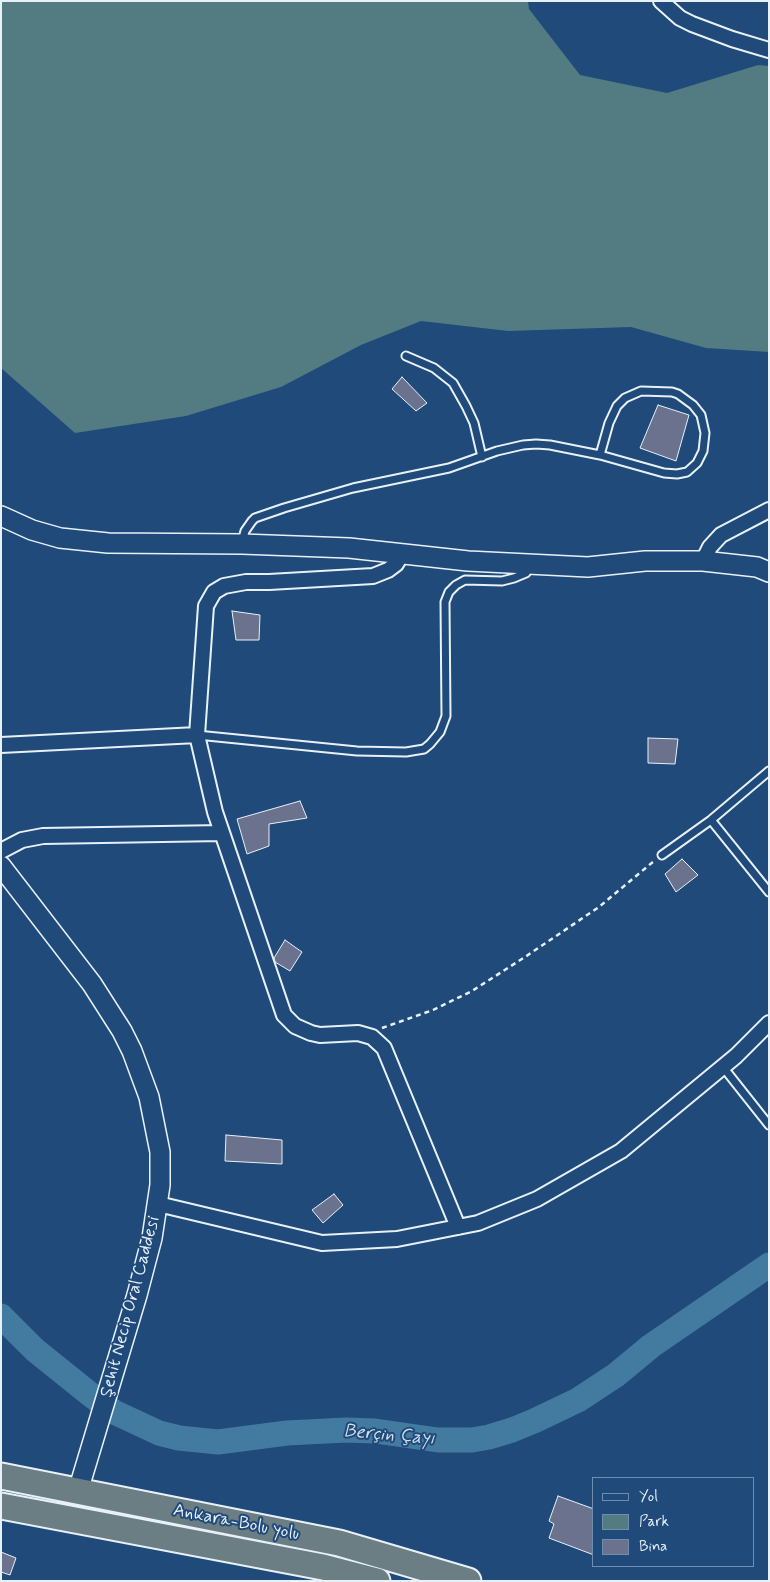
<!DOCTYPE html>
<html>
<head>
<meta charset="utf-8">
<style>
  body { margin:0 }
  #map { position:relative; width:770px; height:1582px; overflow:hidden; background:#1f4a7a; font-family:Mynerve,sans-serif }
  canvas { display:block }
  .frame { position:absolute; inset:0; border:2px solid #e8f1f8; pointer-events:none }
  .legend { position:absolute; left:592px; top:1477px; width:162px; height:90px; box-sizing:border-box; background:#1f4a7a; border:1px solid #6f8dac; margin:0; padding:6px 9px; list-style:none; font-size:15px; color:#e8f1f8 }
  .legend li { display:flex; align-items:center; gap:10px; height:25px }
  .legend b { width:25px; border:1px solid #6f8dac }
</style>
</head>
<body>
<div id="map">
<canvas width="770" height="1582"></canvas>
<div class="frame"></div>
<ul class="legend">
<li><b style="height:6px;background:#1f4a7a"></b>Yol</li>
<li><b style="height:14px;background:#527b82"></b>Park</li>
<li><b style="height:14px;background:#6b728e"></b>Bina</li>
</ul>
</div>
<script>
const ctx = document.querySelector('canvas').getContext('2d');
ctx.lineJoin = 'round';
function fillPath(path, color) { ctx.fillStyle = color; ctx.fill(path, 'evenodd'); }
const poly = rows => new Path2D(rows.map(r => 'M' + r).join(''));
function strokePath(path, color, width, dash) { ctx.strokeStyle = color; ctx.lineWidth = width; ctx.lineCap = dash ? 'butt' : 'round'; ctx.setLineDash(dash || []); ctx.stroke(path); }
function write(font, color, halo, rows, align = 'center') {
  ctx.font = font + ' Mynerve,sans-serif'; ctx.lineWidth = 4; ctx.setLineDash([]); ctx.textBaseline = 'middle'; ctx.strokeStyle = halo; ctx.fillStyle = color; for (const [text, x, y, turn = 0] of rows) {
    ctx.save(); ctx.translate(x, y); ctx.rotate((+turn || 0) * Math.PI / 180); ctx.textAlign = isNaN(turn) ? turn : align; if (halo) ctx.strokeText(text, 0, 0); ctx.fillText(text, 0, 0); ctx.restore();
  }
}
fillPath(poly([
  [1,1,528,1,529,9,580,75,667,93,758,65,769,66,769,352,706,348,631,327,508,331,421,321,361,345,281,387,186,416,75,433,1,368]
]), '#527b82');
strokePath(poly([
  [1,1316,35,1350,91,1395,114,1412,159,1433,179,1438,218,1442,287,1433,346,1430,375,1431,438,1440,472,1440,489,1437,512,1430,534,1421,578,1400,616,1375,651,1346,769,1265]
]), '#437ba0', 25);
const building = poly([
  [402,377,427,403,416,411,392,389,402,377],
  [658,405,689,415,676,461,640,448,658,405],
  [232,611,260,615,259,640,236,640,232,611],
  [648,738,678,739,675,764,648,763,648,738],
  [300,801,307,818,269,824,269,846,247,854,237,819,300,801],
  [682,859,698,875,676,892,665,874,682,859],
  [285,940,302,952,290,971,275,962,274,958,285,940],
  [226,1135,282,1140,282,1164,225,1161,226,1135],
  [334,1194,343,1205,323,1223,312,1210,334,1194],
  [558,1496,594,1509,594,1555,549,1538,554,1524,549,1521,558,1496],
  [1,1552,16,1558,10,1575,1,1572,1,1552]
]);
fillPath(building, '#6b728e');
strokePath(building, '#e8f1f8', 1);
const lane = poly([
  [406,356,434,368,453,383,466,406,474,423,482,457],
  [242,542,245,531,252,521,255,518,284,508,353,488,449,468,497,451,523,445,536,444,550,445,600,455,664,473,677,474,687,472,697,463,703,451,705,433,701,415,693,405,678,394,672,392,641,391,625,398,617,406,609,423,600,455],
  [197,735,357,751,406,752,424,749,430,744,440,732,446,716,445,602,449,592,456,585,465,580,502,581,514,578,526,573,530,566],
  [711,820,769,892],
  [662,855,711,820,769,771],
  [723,1067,769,1125]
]);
const street = poly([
  [661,1,680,18,692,24,732,39,769,50],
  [402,554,396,564,388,570,373,576,269,582,246,582,224,586,214,592,206,606,197,735,215,812,284,1015,295,1026,311,1033,320,1035,358,1033,372,1037,384,1048,458,1227],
  [703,561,710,547,721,535,769,510],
  [1,745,197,735],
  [1,851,22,840,43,836,222,833],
  [158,1204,322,1243,397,1239,478,1223,537,1199,621,1151,736,1056,769,1023]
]);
const secondary = poly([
  [1,516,32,530,60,538,108,543,242,544,349,548,468,561,588,567,645,561,703,561,757,567,769,572],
  [1,866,92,984,122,1031,132,1051,149,1097,160,1152,160,1185,152,1238,137,1295,78,1491]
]);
const highway = poly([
  [1,1476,339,1543,468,1581],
  [1,1506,323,1567,377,1581]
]);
strokePath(lane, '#e8f1f8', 11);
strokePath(street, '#e8f1f8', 18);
strokePath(secondary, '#e8f1f8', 22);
strokePath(highway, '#e8f1f8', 29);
strokePath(poly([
  [382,1028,433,1010,472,991,525,957,599,907,654,861]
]), '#e8f1f8', 2.5, [5, 4]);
strokePath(lane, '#1f4a7a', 7);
strokePath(street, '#1f4a7a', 14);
strokePath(secondary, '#1f4a7a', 19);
strokePath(highway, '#6b7e84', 25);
write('18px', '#e8f1f8', '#1f4a7a', [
  ["Şehit Necip Oral Caddesi",131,1307,-75],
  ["Ankara-Bolu yolu",236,1523,11]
]);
write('italic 19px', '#cfdfeb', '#1f4a7a', [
  ["Berçin Çayı",389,1436,5]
]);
</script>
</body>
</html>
